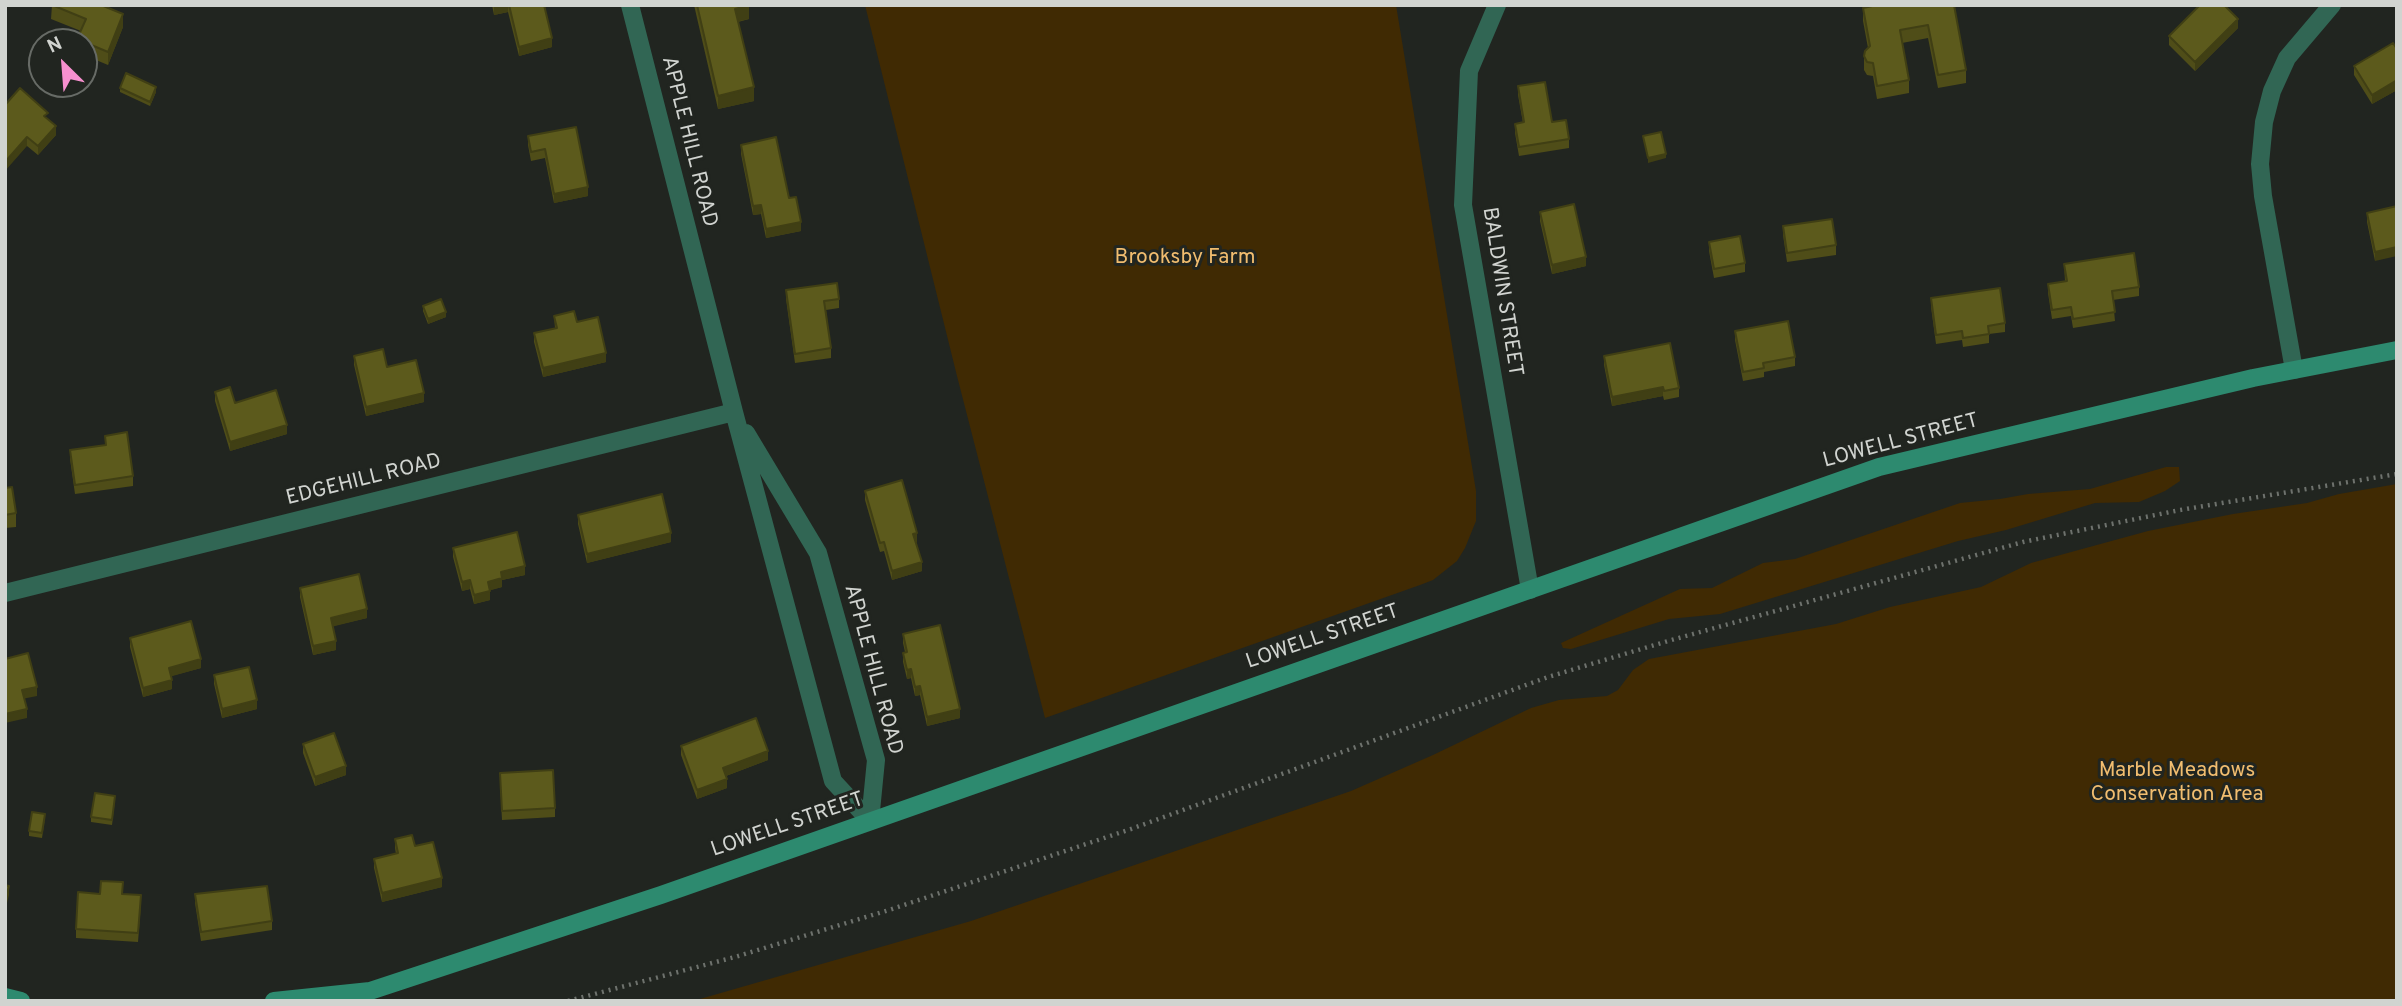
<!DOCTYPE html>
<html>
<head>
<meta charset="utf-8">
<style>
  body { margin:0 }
  #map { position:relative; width:2402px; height:1006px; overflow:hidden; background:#212520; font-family:Overpass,sans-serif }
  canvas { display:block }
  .frame { position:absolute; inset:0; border:7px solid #d1d4d0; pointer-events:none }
  .north { position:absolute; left:28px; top:28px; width:70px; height:70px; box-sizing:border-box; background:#212520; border:2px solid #676b66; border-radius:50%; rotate:335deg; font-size:19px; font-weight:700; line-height:28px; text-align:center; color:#d1d4d0 }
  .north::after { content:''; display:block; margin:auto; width:24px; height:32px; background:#f790cf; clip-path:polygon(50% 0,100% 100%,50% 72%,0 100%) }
</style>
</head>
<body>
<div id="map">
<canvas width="2402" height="1006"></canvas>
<div class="frame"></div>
<div class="north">N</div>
</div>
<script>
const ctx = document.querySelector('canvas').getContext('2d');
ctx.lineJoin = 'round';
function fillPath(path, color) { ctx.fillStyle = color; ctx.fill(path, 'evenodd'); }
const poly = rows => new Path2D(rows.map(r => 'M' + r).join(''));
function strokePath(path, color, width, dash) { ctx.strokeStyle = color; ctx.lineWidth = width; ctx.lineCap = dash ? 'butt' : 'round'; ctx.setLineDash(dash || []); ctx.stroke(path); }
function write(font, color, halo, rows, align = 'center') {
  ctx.font = font + ' Overpass,sans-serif'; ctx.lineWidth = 6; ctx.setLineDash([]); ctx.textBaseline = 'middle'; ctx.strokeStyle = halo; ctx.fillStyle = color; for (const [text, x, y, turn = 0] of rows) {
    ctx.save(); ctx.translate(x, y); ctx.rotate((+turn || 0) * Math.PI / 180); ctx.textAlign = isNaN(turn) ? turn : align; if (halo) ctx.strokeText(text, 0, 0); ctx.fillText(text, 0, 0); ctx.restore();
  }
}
fillPath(poly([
  [865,5,1396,5,1476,491,1476,521,1465,548,1457,561,1433,580,1420,585,1045,718,957,376],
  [2166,467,2179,467,2180,481,2165,491,2139,502,2095,503,2006,530,1958,541,1720,614,1669,619,1571,649,1563,648,1561,643,1680,589,1712,588,1763,563,1795,559,1960,503,2000,499,2028,494,2090,489],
  [2397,484,2397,1001,693,1001,971,921,1351,791,1433,755,1531,708,1559,700,1607,696,1618,690,1633,670,1649,659,1836,624,1890,607,1981,587,2031,563,2148,531,2233,514,2307,503,2339,494]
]), '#402a03');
strokePath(poly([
  [568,1001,735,957,889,910,1131,829,1548,677,1668,641,2023,542,2180,510,2397,474]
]), '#6e726d', 4.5, [2, 5]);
strokePath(poly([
  [630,5,734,412,833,781,870,821],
  [1497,5,1469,71,1463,205,1530,590],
  [2294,370,2263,196,2260,164,2264,122,2272,91,2287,58,2332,5],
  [746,433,818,553,876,760,870,821],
  [5,593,734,412]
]), '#316654', 18);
strokePath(poly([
  [5,997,21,1001],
  [274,1001,370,991,661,895,1879,467,2253,378,2397,350]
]), '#2d8a6f', 18);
fillPath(poly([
  [52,5,123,27,108,65,84,55,84,42,77,42,81,31,51,19],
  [492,5,544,5,552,47,519,56,508,12,494,15],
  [694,5,749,5,749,19,738,22,754,101,718,109],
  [1954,5,1966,70,1966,83,1938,88,1928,38,1902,43,1909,80,1909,93,1877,99,1873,76,1867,75,1864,70,1864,56,1868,48,1863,21,1863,8],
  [2238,28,2195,71,2169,45,2169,36],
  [2397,49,2397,90,2372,104,2354,75,2354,66],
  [1518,86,1569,139,1569,148,1519,156,1515,133,1515,124,1523,123,1518,95],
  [120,88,156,92,150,106,120,92],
  [5,105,48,119,56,135,38,155,27,146],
  [576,127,588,196,554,203,545,158,531,161,528,145,528,136],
  [741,145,789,198,801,231,766,238,761,214,753,215,741,154],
  [2397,206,2375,261,2367,222,2367,213],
  [1540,212,1586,266,1552,274,1540,221],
  [1783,226,1836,245,1836,255,1787,262,1783,235],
  [1709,242,1745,263,1745,272,1714,278,1709,251],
  [2064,264,2139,287,2139,296,2113,300,2115,321,2073,328,2071,316,2052,319,2048,293,2048,284,2065,281],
  [786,290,839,299,839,308,826,310,831,348,831,358,795,363,786,299],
  [1931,298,2005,323,2005,332,1989,334,1989,343,1963,347,1962,340,1936,344,1931,307],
  [423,306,446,317,428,324,423,311],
  [554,316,577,322,606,362,543,377,534,342,534,333,555,328],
  [1735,331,1795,357,1795,366,1764,372,1764,377,1743,381,1735,340],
  [354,356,424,402,366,416,354,365],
  [1604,356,1679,388,1679,397,1664,400,1663,396,1612,406,1604,365],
  [215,392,287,434,230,451,215,401],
  [105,436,133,476,133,486,75,494,70,459,70,450,105,445],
  [5,488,16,513,16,527,5,528],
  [865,491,917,542,916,543,922,571,892,580,884,551,880,552,865,500],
  [578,515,671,542,587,563,578,524],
  [453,548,525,575,502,580,502,587,490,590,490,600,474,604,470,589,462,591,453,557],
  [300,588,367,618,333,626,336,650,313,655,300,597],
  [903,634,960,718,927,726,920,695,915,696,911,678,907,679,903,662,903,653,905,652,903,643],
  [130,638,201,668,171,676,172,689,143,697,130,647],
  [214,675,257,709,222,718,214,684],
  [303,744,346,775,315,786,303,753],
  [681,746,768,760,726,776,727,788,697,799,681,755],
  [500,782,555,808,555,817,502,820],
  [115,800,112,825,91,822,91,817],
  [45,818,42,838,29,836,29,831],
  [395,839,415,846,442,887,382,902,374,868,374,859,396,854,395,848],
  [123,894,141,904,138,942,76,938,76,929],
  [195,894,272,921,272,930,201,941,195,903]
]), '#4f4d18');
fillPath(poly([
  [498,5,508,5,508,12,494,15,494,6],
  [749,6,749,19,735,22,735,9],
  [123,14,123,27,108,65,108,52],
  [2238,19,2238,28,2195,71,2195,62],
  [552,38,552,47,519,56,519,47],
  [2397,80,2397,90,2372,104,2372,95],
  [156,87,156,92,150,106,150,102],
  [754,87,754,101,718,109,718,96],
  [56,126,56,135,38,155,38,146],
  [27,137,27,146,5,171,5,162],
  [1666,154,1666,158,1648,163,1648,158],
  [588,187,588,196,554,203,554,194],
  [761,205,761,214,753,215,753,206],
  [801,222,801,231,766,238,766,229],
  [2397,247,2397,256,2375,261,2375,252],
  [1586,257,1586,266,1552,274,1552,265],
  [446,312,446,317,428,324,428,319],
  [606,353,606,362,543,377,543,368],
  [1663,387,1663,396,1612,406,1612,397],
  [424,393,424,402,366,416,366,407],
  [287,425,287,434,230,451,230,442],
  [671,533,671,542,587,563,587,554],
  [917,533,917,542,913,543,913,534],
  [922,562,922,571,892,580,892,571],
  [525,566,525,575,502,580,502,587,488,591,488,582,501,572],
  [470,580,470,589,462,591,462,582],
  [490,591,490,600,474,604,474,595],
  [367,609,367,618,331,627,331,618],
  [336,641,336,650,313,655,313,646],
  [201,659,201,668,169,677,169,668],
  [911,669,911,678,907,679,907,670],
  [172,680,172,689,143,697,143,688],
  [920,686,920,695,915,696,915,687],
  [37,687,37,696,22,699,22,690],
  [257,700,257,709,222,718,222,709],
  [27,709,27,718,5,723,5,714],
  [960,709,960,718,927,726,927,717],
  [768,751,768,760,723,777,723,768],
  [346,766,346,775,315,786,315,777],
  [727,779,727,788,697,799,697,790],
  [442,878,442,887,382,902,382,893],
  [9,886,9,895,5,911,5,902]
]), '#403f14');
const building = poly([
  [52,5,101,5,123,14,108,52,77,39,86,19,52,5],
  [509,5,544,5,552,38,519,47,509,5],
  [697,5,749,5,735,9,754,87,718,96,697,5],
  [1877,5,1954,5,1966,70,1938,75,1928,25,1900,30,1909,80,1877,86,1873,63,1867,62,1864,56,1865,51,1870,46,1863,8,1877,5],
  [2200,5,2224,5,2238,19,2195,62,2169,36,2200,5],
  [2393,43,2397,49,2397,80,2372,95,2354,66,2393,43],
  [126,73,156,87,150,102,120,88,126,73],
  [1545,82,1552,122,1566,120,1569,139,1519,147,1515,124,1524,122,1518,86,1545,82],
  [20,88,48,113,44,116,56,126,38,146,27,137,5,162,5,105,20,88],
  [576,127,588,187,554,194,545,149,531,152,528,136,576,127],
  [1661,132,1666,154,1648,158,1643,136,1661,132],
  [776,137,789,198,796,197,801,222,766,229,761,205,753,206,741,145,776,137],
  [1574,204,1586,257,1552,265,1540,212,1574,204],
  [2397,206,2397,247,2375,252,2367,213,2397,206],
  [1832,219,1836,245,1787,253,1783,226,1832,219],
  [1740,236,1745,263,1714,269,1709,242,1740,236],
  [2134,253,2139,287,2112,291,2115,312,2073,319,2071,307,2052,310,2048,284,2067,281,2064,264,2134,253],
  [837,283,839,299,824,301,831,348,795,354,786,290,837,283],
  [2000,288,2005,323,1988,326,1989,334,1963,338,1962,331,1936,335,1931,298,2000,288],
  [441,299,446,312,428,319,423,306,441,299],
  [574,311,577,322,598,317,606,353,543,368,534,333,557,328,554,316,574,311],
  [1788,321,1795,357,1763,363,1764,368,1743,372,1735,331,1788,321],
  [1670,343,1679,388,1664,391,1663,387,1612,397,1604,356,1670,343],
  [383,349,387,367,416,360,424,393,366,407,354,356,383,349],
  [230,387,235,403,276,390,287,425,230,442,215,392,230,387],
  [127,432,133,476,75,485,70,450,106,445,105,436,127,432],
  [902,480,917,533,913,534,922,562,892,571,884,542,880,543,865,491,902,480],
  [12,487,16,513,5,515,5,488,12,487],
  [662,494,671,533,587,554,578,515,662,494],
  [517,532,525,566,501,572,502,578,488,582,490,591,474,595,470,580,462,582,453,548,517,532],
  [359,574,367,609,331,618,336,641,313,646,300,588,359,574],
  [191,621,201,659,169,668,172,680,143,688,130,638,191,621],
  [940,625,960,709,927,717,920,686,915,687,911,669,907,670,903,653,907,652,903,634,940,625],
  [28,653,37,687,22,690,27,709,5,714,5,659,28,653],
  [249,667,257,700,222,709,214,675,249,667],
  [756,718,768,751,723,768,727,779,697,790,681,746,756,718],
  [334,733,346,766,315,777,303,744,334,733],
  [553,770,555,808,502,811,500,773,553,770],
  [95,793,115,796,112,820,91,817,95,793],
  [32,812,45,814,42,833,29,831,32,812],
  [412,835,415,846,433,842,442,878,382,893,374,859,398,853,395,839,412,835],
  [101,881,123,882,122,894,141,895,138,933,76,929,78,892,100,894,101,881],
  [5,885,9,886,5,902,5,885],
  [267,886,272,921,201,932,195,894,267,886]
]);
fillPath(building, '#5c5a1c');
strokePath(building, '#403f14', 2);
write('21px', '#d1d4d0', '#212520', [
  ["APPLE HILL ROAD",688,142,76],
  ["BALDWIN STREET",1501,292,81],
  ["LOWELL STREET",1901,442,-15],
  ["EDGEHILL ROAD",364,481,-14],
  ["LOWELL STREET",1323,638,-19],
  ["APPLE HILL ROAD",872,670,75],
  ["LOWELL STREET",788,826,-19]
]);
write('21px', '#f1bd6f', '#212520', [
  ["Brooksby Farm",1185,259],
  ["Marble Meadows",2177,772],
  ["Conservation Area",2177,796]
]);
</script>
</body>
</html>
